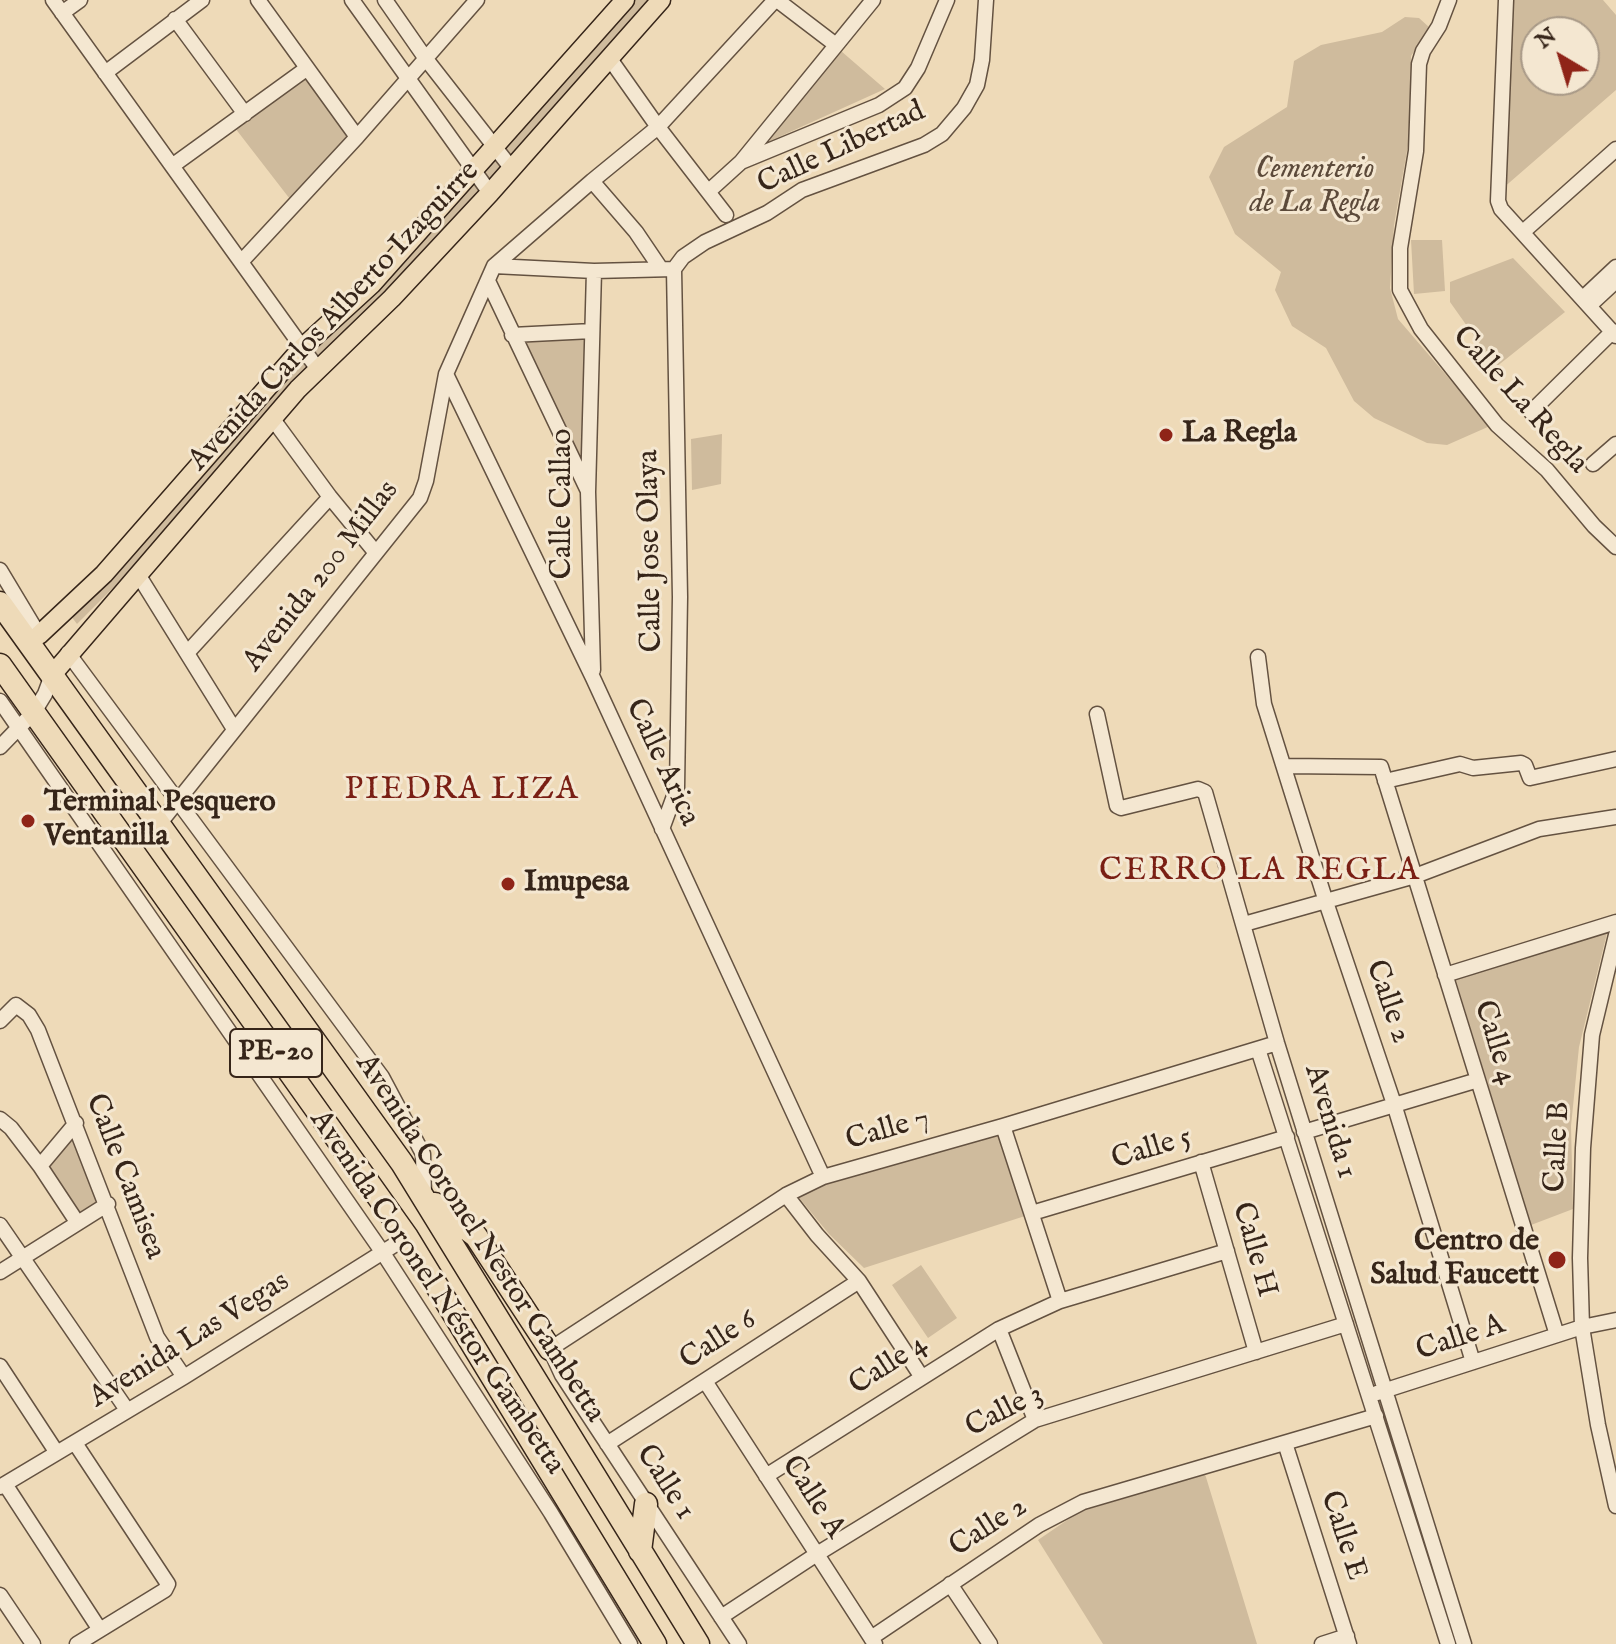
<!DOCTYPE html>
<html>
<head>
<meta charset="utf-8">
<style>
  body { margin:0 }
  #map { position:relative; width:1616px; height:1644px; overflow:hidden; background:#eedab8; font-family:"IM FELL English",serif }
  canvas { display:block }
  .north { position:absolute; left:1520px; top:16px; width:80px; height:80px; box-sizing:border-box; background:#f4e7d1; border:2px solid #a89987; border-radius:50%; rotate:322deg; font-size:22px; font-weight:700; line-height:32px; text-align:center; color:#362519 }
  .north::after { content:''; display:block; margin:auto; width:28px; height:36px; background:#8f2418; clip-path:polygon(50% 0,100% 100%,50% 72%,0 100%) }
</style>
</head>
<body>
<div id="map">
<canvas width="1616" height="1644"></canvas>
<div class="north">N</div>
</div>
<script>
const ctx = document.querySelector('canvas').getContext('2d');
ctx.lineJoin = 'round';
function fillPath(path, color) { ctx.fillStyle = color; ctx.fill(path, 'evenodd'); }
const poly = rows => new Path2D(rows.map(r => 'M' + r).join(''));
function strokePath(path, color, width, dash) { ctx.strokeStyle = color; ctx.lineWidth = width; ctx.lineCap = dash ? 'butt' : 'round'; ctx.setLineDash(dash || []); ctx.stroke(path); }
function write(font, color, halo, rows, align = 'center') {
  ctx.font = font + ' "IM FELL English",serif'; ctx.lineWidth = 6; ctx.setLineDash([]); ctx.textBaseline = 'middle'; ctx.strokeStyle = halo; ctx.fillStyle = color; for (const [text, x, y, turn = 0] of rows) {
    ctx.save(); ctx.translate(x, y); ctx.rotate((+turn || 0) * Math.PI / 180); ctx.textAlign = isNaN(turn) ? turn : align; if (halo) ctx.strokeText(text, 0, 0); ctx.fillText(text, 0, 0); ctx.restore();
  }
}
fillPath(poly([
  [635,0,648,0,499,172,200,491,117,584,77,624,71,616,113,578,291,370,467,190],
  [1511,0,1603,0,1616,15,1616,90,1502,189],
  [1536,32,1584,32,1584,80,1536,80],
  [1405,17,1419,18,1430,28,1411,56,1411,128,1394,225,1390,288,1398,319,1490,426,1447,445,1427,443,1374,418,1354,401,1326,348,1292,326,1275,290,1281,272,1235,234,1209,177,1224,147,1287,107,1294,61,1321,45,1382,32],
  [841,51,885,89,770,141,768,139,770,133],
  [308,76,350,137,293,203,235,128],
  [1411,240,1442,240,1445,291,1414,294],
  [1513,258,1565,312,1496,367,1450,302,1450,282],
  [581,337,587,341,583,458,580,461,522,338],
  [722,434,721,484,692,490,691,439],
  [1608,929,1579,1047,1571,1126,1573,1209,1531,1225,1455,977],
  [997,1130,1025,1216,864,1268,829,1234,796,1194],
  [73,1134,99,1199,97,1204,77,1213,43,1163],
  [921,1265,957,1318,928,1338,892,1285],
  [1205,1474,1257,1644,1103,1644,1038,1540,1079,1512]
]), '#cfbb9d');
const minor = poly([
  [53,0,317,368],
  [258,0,357,137],
  [352,0,490,193],
  [385,0,426,59,512,169],
  [777,0,836,45],
  [1449,0,1439,26,1423,51,1419,64,1416,151,1400,248,1400,290,1421,329,1497,425,1547,470,1594,526,1616,547],
  [1506,0,1498,201,1501,209,1616,336],
  [62,13,80,0],
  [175,19,245,114],
  [610,59,658,127,726,215],
  [105,73,202,0],
  [741,162,879,105,905,88,918,68,947,0],
  [172,166,306,69],
  [592,181,636,232,661,269],
  [709,191,741,162,873,0],
  [1523,232,1616,149],
  [241,262,357,137,477,0],
  [494,266,594,271,674,269],
  [674,269,683,257,705,242,767,213,802,190,924,145,942,134,964,108,977,85,982,60,986,0],
  [488,281,588,491],
  [1583,298,1616,267],
  [1590,305,1616,281],
  [512,335,592,331],
  [446,374,593,678,823,1177],
  [1531,412,1613,331],
  [272,418,330,497,376,553],
  [1593,464,1616,444],
  [0,570,39,635],
  [139,576,234,729],
  [188,652,330,497],
  [68,653,382,1077,423,1154,424,1195],
  [1258,657,1264,704,1326,902,1394,1104,1473,1362],
  [593,670,588,492,594,271],
  [0,701,383,1253,551,1513,630,1644],
  [1097,714,1117,806,1121,808,1198,789,1205,792,1277,1043,1464,1644],
  [0,747,34,712,45,694,52,675],
  [1285,766,1381,767,1557,1335],
  [1385,781,1460,764,1473,768,1521,763,1525,765,1530,778,1616,759],
  [160,823,420,498,426,481,446,374,494,266,592,181,658,127,775,0],
  [662,829,677,788,680,597,674,269],
  [1244,924,1415,876,1539,829,1616,817],
  [1616,935,1592,1035,1583,1148,1580,1258,1582,1327,1598,1425,1616,1506],
  [1445,975,1616,922],
  [0,1021,16,1005,29,1015,38,1030,157,1337,184,1377],
  [1258,1049,1448,1644],
  [0,1119,11,1128,40,1166,77,1222],
  [1003,1126,1060,1301],
  [1304,1132,1478,1080],
  [1201,1162,1256,1352],
  [40,1166,76,1123],
  [786,1195,817,1235,859,1281,921,1376],
  [1032,1213,1287,1137],
  [0,1225,127,1410],
  [0,1272,108,1204],
  [999,1329,1035,1420],
  [0,1366,57,1453],
  [705,1381,875,1644],
  [1377,1393,1582,1327,1616,1320],
  [75,1443,168,1584,165,1590,77,1644],
  [1285,1443,1349,1644],
  [607,1444,859,1281],
  [766,1476,999,1329,1060,1301,1227,1251],
  [5,1484,100,1630],
  [0,1487,184,1377,407,1237],
  [950,1584,990,1644],
  [0,1595,33,1644],
  [721,1617,817,1554,1035,1420,1346,1324],
  [871,1638,1039,1525,1083,1502,1376,1416],
  [739,1644,562,1375,550,1349,786,1195,823,1177,1003,1126,1277,1043],
  [1322,1644,1347,1636]
]);
const major = poly([
  [39,635,104,574,302,348,372,284,625,0],
  [52,675,298,389,392,298,490,193,661,0]
]);
const highway = poly([
  [0,603,402,1163,698,1644],
  [0,665,407,1237,655,1644],
  [435,1204,476,1236,550,1349],
  [640,1551,646,1504]
]);
strokePath(minor, '#645241', 17);
strokePath(major, '#362519', 21);
strokePath(highway, '#362519', 25);
strokePath(minor, '#f4e7d1', 14);
strokePath(major, '#eedab8', 18);
strokePath(highway, '#eedab8', 22);
for (const [x, y, r, color] of [
  [1166,435,8,"#8f2418"],
  [28,821,8,"#8f2418"],
  [508,884,8,"#8f2418"],
  [1557,1260,10,"#8f2418"]
]) { const dot = new Path2D(); dot.arc(x, y, r, 0, 2 * Math.PI); ctx.fillStyle = color; ctx.fill(dot); strokePath(dot, '#f4e7d1', 3); }
for (const [x, y, w] of [
  [276,1053,92]
]) { const box = new Path2D(); box.roundRect(x - w / 2, y - 24, w, 48, 6); ctx.fillStyle = '#f4e7d1'; ctx.fill(box); strokePath(box, '#362519', 2); }
write('bold 28px', '#362519', null, [
  ["PE-20",276,1053]
]);
write('30px', '#362519', '#f4e7d1', [
  ["Calle Libertad",842,149,-25],
  ["Avenida Carlos Alberto Izaguirre",335,317,-47],
  ["Calle La Regla",1519,401,48],
  ["Calle Callao",564,504,-90],
  ["Calle Jose Olaya",652,551,-91],
  ["Avenida 200 Millas",322,577,-52],
  ["Calle Arica",661,763,65],
  ["Calle 2",1387,1002,71],
  ["Calle 4",1494,1043,73],
  ["Avenida 1",1329,1122,73],
  ["Calle 7",888,1131,-16],
  ["Calle B",1559,1147,-87],
  ["Calle 5",1152,1150,-17],
  ["Calle Camisea",124,1177,69],
  ["Avenida Coronel Nestor Gambetta",479,1239,57],
  ["Calle H",1253,1250,74],
  ["Avenida Coronel Néstor Gambetta",436,1293,56],
  ["Calle A",1461,1339,-18],
  ["Avenida Las Vegas",190,1341,-32],
  ["Calle 6",719,1341,-33],
  ["Calle 4",889,1366,-33],
  ["Calle 3",1005,1412,-27],
  ["Calle 1",664,1483,57],
  ["Calle A",812,1498,57],
  ["Calle 2",989,1528,-33],
  ["Calle E",1342,1536,72]
]);
write('italic 30px', '#5c4a3a', '#f4e7d1', [
  ["Cementerio",1315,171],
  ["de La Regla",1315,205]
]);
write('bold 30px', '#362519', '#f4e7d1', [
  ["La Regla",1182,435],
  ["Terminal Pesquero",44,804],
  ["Ventanilla",44,838],
  ["Imupesa",524,884],
  ["Centro de",1539,1243,"right"],
  ["Salud Faucett",1539,1277,"right"]
], 'left');
ctx.letterSpacing = '2px';
write('32px', '#7a1f14', '#f4e7d1', [
  ["PIEDRA LIZA",462,791],
  ["CERRO LA REGLA",1260,872]
]);
ctx.letterSpacing = '0px';
</script>
</body>
</html>
